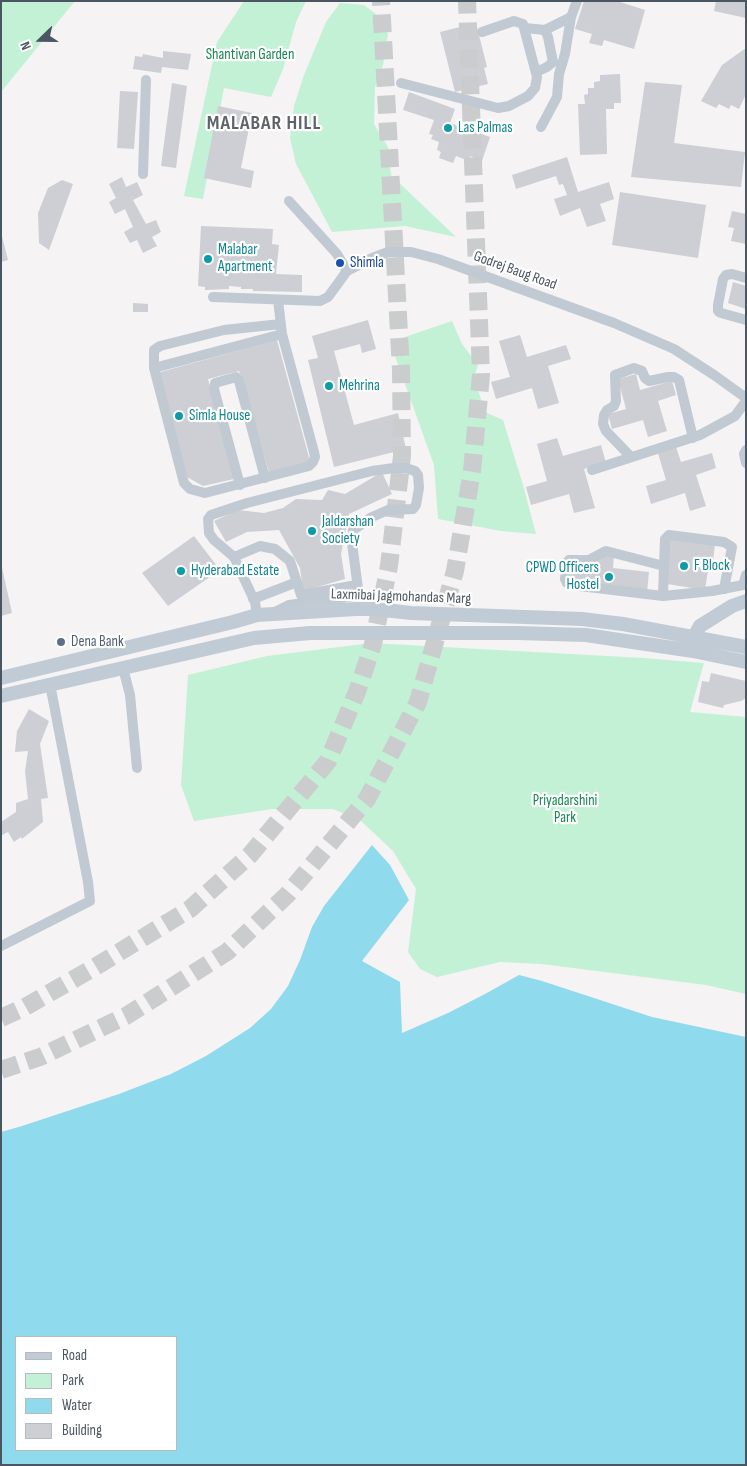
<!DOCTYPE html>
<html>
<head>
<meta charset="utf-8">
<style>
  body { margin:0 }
  #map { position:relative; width:747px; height:1466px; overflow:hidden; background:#f5f3f3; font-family:"Sofia Sans Condensed",sans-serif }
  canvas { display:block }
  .frame { position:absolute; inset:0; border:2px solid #4a5661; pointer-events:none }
  .legend { position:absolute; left:15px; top:1336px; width:162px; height:115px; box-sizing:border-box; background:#fff; border:1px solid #b7bbc0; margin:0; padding:6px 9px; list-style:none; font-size:15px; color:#4a5661 }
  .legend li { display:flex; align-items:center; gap:10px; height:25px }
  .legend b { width:25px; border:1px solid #b7bbc0 }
  .north { position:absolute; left:15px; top:15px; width:50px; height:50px; -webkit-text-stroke:4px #fff; paint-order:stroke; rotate:248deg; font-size:14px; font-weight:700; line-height:20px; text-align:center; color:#4a5661 }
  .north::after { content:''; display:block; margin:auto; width:18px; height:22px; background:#4a5661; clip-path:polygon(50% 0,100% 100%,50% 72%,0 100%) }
</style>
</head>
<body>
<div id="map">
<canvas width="747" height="1466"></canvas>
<div class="frame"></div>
<ul class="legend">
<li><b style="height:6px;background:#c1cbd6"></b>Road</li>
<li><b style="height:14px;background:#c3f1d5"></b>Park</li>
<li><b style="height:14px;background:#90daee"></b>Water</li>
<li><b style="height:14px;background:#cdcfd5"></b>Building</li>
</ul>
<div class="north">N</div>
</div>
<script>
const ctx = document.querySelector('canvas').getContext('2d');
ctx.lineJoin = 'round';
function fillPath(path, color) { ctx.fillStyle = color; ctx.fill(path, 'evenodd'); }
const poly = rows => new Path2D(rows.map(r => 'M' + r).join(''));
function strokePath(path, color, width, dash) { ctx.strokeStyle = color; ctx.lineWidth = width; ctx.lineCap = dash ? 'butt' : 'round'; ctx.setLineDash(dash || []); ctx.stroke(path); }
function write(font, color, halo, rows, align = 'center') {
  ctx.font = font + ' "Sofia Sans Condensed",sans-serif'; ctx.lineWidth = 4.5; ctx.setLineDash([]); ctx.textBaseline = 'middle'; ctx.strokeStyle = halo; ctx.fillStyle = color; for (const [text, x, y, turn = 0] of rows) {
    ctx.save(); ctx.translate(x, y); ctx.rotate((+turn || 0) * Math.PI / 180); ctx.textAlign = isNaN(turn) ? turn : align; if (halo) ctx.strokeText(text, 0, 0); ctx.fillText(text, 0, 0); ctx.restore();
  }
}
fillPath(poly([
  [1,1,75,1,1,92],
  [244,1,306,1,296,22,283,69,271,97,224,88,203,199,184,196,217,42],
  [340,3,364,5,376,14,388,34,383,65,375,87,374,124,388,147,391,175,456,237,405,226,332,232,296,164,290,138,294,106,304,75,326,22],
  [452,321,462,344,478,365,474,377,485,412,503,420,523,485,536,534,501,531,438,519,434,465,390,342],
  [371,643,643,658,704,663,690,712,746,717,746,994,706,985,542,964,500,962,437,977,420,969,408,952,416,889,393,851,361,821,333,809,272,809,194,821,181,785,188,675,267,656]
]), '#c3f1d5');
fillPath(poly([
  [372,845,390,865,409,900,362,961,400,982,402,1033,448,1013,485,994,519,975,542,981,652,1017,746,1037,746,1465,1,1465,1,1132,22,1126,119,1094,171,1074,206,1056,250,1028,271,1009,288,986,300,960,312,927,324,906],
  [16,1337,176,1337,176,1450,16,1450]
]), '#90daee');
fillPath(poly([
  [584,1,617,1,645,10,634,49,604,40,602,46,589,43,592,34,575,29],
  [716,1,746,1,746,18,714,11],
  [476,23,487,67,484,68,488,84,455,92,440,32],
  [746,48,746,94,739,109,731,105,729,109,719,104,716,108,701,101,722,65],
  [163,51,191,54,188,70,162,67,161,73,133,69,135,56,142,57,143,54,163,58],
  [620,74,621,103,614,103,614,109,606,109,607,154,580,155,578,104,585,104,584,95,588,94,588,88,594,88,594,82,600,81,600,75],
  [645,82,682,85,674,143,745,152,741,187,631,177],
  [172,83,187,86,176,168,161,166],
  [120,91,138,92,134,149,117,148],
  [409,92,455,109,450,123,490,137,482,161,470,156,469,161,456,156,453,163,439,158,441,152,437,150,439,142,431,139,433,135,429,134,434,120,403,110],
  [218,106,252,113,241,168,254,171,251,188,204,178],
  [567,157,578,192,609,182,614,199,600,204,606,221,587,227,580,208,560,216,554,199,567,195,563,184,559,185,556,176,516,189,512,175],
  [122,177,126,187,137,182,143,195,133,200,146,224,156,220,161,232,152,237,157,246,143,253,137,240,130,243,124,232,133,227,125,209,115,214,109,202,116,198,109,184],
  [62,180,73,184,49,250,39,243,38,213,48,188],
  [620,192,706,205,698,258,612,245],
  [732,211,746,214,746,244,731,241,734,228,728,227],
  [201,226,273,229,272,244,279,245,276,274,302,275,302,292,253,291,253,289,241,289,241,287,229,286,229,289,205,290,205,287,198,286],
  [1,232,8,260,1,262],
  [733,282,746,286,746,309,728,303],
  [133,303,148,304,148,312,133,312],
  [368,320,376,349,362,353,360,344,334,351,354,425,398,413,406,449,334,467,308,360,318,358,312,336],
  [520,335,527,357,566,345,571,359,548,366,559,403,538,409,532,388,496,399,491,382,510,377,499,341],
  [277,340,310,461,269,472,239,371,208,379,234,479,203,486,187,477,157,373],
  [636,374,640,390,672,381,676,395,658,401,667,431,648,437,643,420,612,429,608,414,626,409,618,379],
  [557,438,563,456,601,445,606,463,584,469,595,508,574,513,569,494,531,505,526,487,547,481,537,444],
  [675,444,681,462,712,453,716,468,696,475,706,506,690,511,685,493,651,504,646,486,666,480,657,450],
  [382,472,392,494,349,514,341,554,345,579,303,591,300,568,279,530,247,532,226,542,214,521,238,510,264,513,283,508,296,499,322,500,328,490,345,494],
  [194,536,220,570,168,606,142,573],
  [668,536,715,544,713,562,701,561,700,569,708,570,705,590,667,584],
  [604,555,614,556,613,568,649,572,647,592,570,582,572,565,596,568,597,561],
  [1,563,12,613,1,616],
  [711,673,746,681,746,698,741,701,724,705,723,708,698,702,702,681,709,682],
  [29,709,49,721,40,744,48,798,41,799,43,822,22,839,21,837,14,842,8,832,2,835,1,822,16,812,16,803,28,799,25,771,28,751,15,752,17,731]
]), '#cdcfd5');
strokePath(poly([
  [1,1018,25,1007,95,967,190,909,250,855,328,761,357,692,373,644,389,566,402,456,401,370,381,1],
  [1,1070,40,1057,126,1016,227,952,287,895,367,799,418,702,455,571,472,471,481,375,467,1]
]), '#caccce', 18, [18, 9]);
strokePath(poly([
  [525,28,545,30,548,37,553,62,547,67,536,72],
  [545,30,571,17],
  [401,83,498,108,509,106,528,96,535,88,537,77,523,24,514,21,482,32],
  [541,127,557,97,559,74,565,54,571,17,577,1],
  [143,174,146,80],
  [289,201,337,254,347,271,372,258,388,252,411,252,438,259,614,323,674,349,714,375,746,398],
  [746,278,732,274,726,275,723,279,718,305,718,311,721,313,746,320],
  [213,297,320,301,328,297,347,271],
  [278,300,282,334,314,452,315,457,313,462,309,466,205,493,190,489,184,483,154,368,282,334],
  [154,368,154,350,160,346,224,330,281,324],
  [746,450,744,454,746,463],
  [631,457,606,431,603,424,604,415,607,410,614,406,616,401,615,375,634,368,642,371,645,378,649,381,668,377,674,377,679,380,693,438],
  [592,470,700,435,735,416,746,401],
  [240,485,214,389,215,383,233,378,236,377,239,381,265,478],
  [234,557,260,546,275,549,290,561,301,595,357,585],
  [664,566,665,539,669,535,724,542,732,547,724,589],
  [663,596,664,566,606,551,589,560,569,560,567,562,565,579,567,583,571,585,663,596,712,591,743,585,746,575],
  [253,599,297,582],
  [275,612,289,605,363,595],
  [257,615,255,602,234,557,214,540,209,533,208,519,211,515,247,503,372,471,394,468,406,468,415,471,418,475,419,488,416,505,413,509,388,510,372,517,353,530,352,543,359,596],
  [123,668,130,695,137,768],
  [1,946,90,901,88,882,50,684]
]), '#c1cad2', 10);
strokePath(poly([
  [694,646,696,633,700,626,732,606,746,601],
  [1,678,233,622,257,615,356,609,375,609,411,613,582,619,623,624,746,647],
  [1,696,254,638,310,633,517,633,586,635,693,651,746,662]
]), '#c1cbd6', 14);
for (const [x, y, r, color] of [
  [448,128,5,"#0f9aa8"],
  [208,259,5,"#0f9aa8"],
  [340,263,5,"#1a4fb4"],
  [329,386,5,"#0f9aa8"],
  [179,416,5,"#0f9aa8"],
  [312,531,5,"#0f9aa8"],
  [684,566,5,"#0f9aa8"],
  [181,571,5,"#0f9aa8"],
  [609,577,5,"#0f9aa8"],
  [61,642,5,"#5c6f8a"]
]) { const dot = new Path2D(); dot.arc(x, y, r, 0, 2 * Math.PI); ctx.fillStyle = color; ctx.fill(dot); strokePath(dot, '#fff', 2); }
write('15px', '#17864f', '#fff', [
  ["Shantivan Garden",250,55],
  ["Priyadarshini",565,801],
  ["Park",565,818]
]);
write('15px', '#0d838f', '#fff', [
  ["Las Palmas",458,128],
  ["Malabar",218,250],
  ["Apartment",218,267],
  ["Mehrina",339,386],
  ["Simla House",189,416],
  ["Jaldarshan",322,522],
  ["Society",322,539],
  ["F Block",694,566],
  ["CPWD Officers",599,568,"right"],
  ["Hostel",599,585,"right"],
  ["Hyderabad Estate",191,571]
], 'left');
write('15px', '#164399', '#fff', [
  ["Shimla",350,263]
], 'left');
write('15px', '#4a5661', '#fff', [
  ["Godrej Baug Road",515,271,20],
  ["Laxmibai Jagmohandas Marg",401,597,2]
]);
write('15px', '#4e5e75', '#fff', [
  ["Dena Bank",71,642]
], 'left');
ctx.letterSpacing = '1px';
write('bold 20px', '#5f6368', '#fff', [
  ["MALABAR HILL",264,124]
]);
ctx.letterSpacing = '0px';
</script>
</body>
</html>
